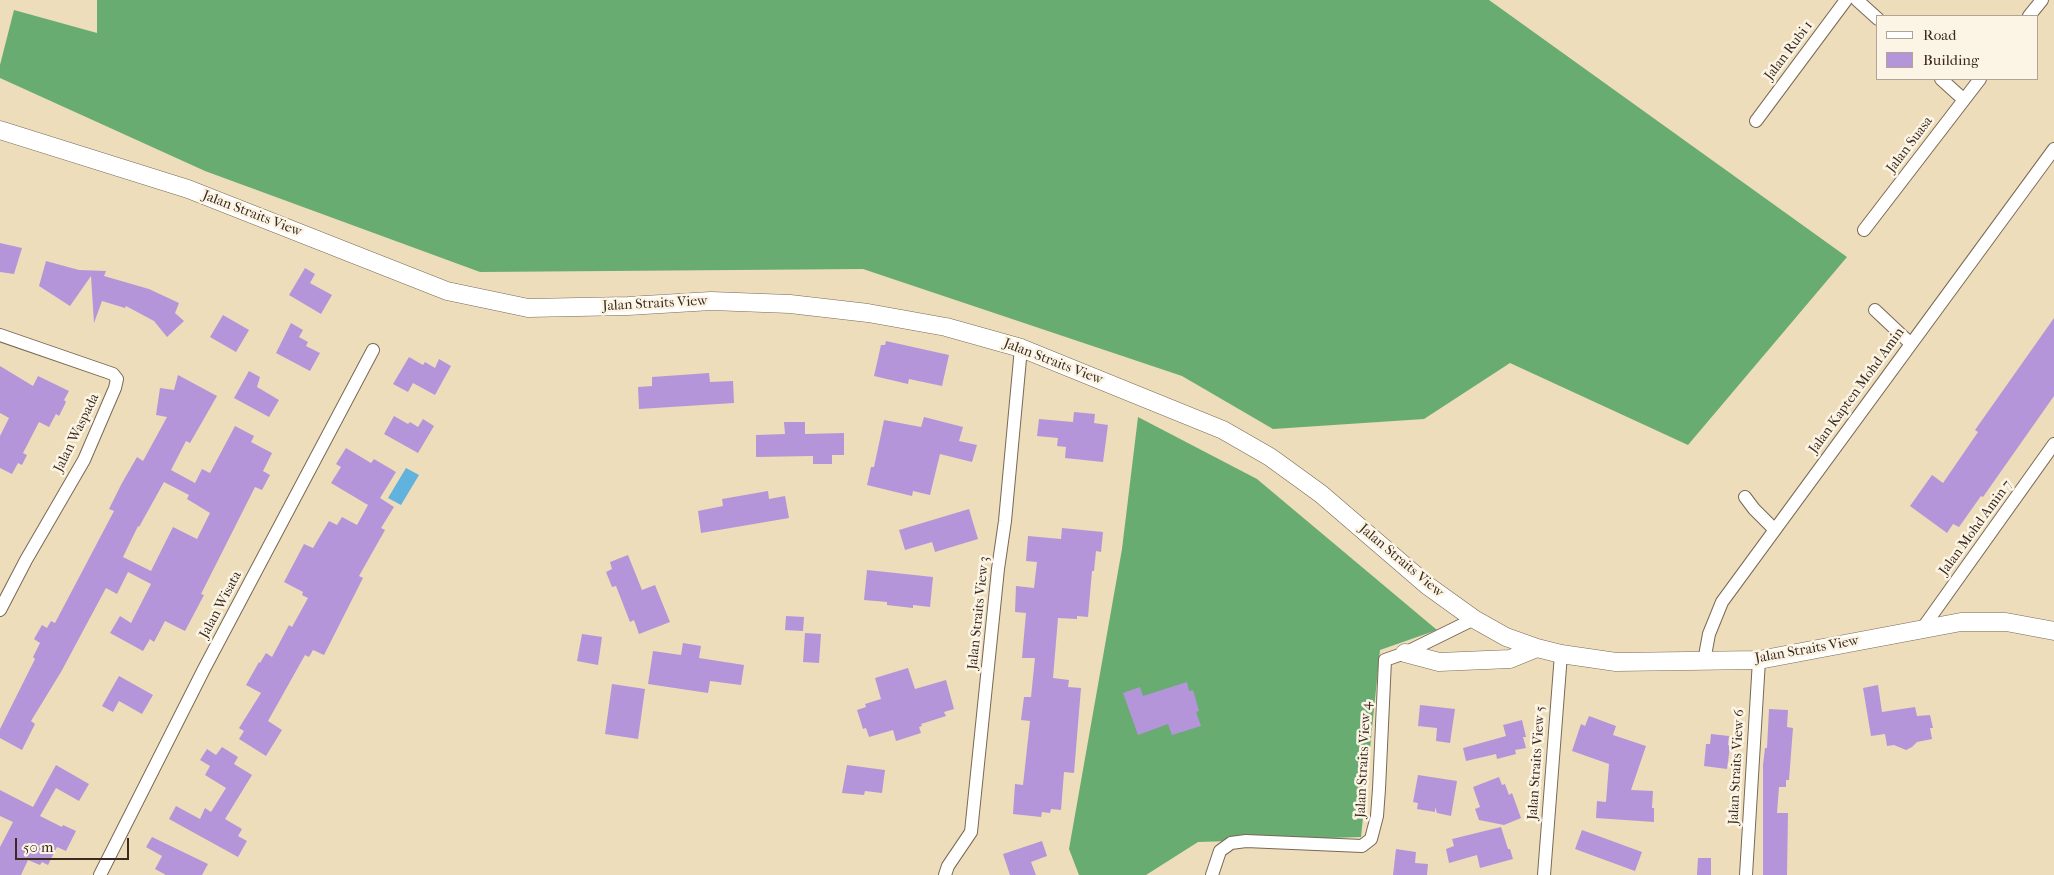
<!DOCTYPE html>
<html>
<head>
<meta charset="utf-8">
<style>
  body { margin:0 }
  #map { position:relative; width:2054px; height:875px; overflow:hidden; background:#edddba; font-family:"IM FELL French Canon",serif }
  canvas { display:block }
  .legend { position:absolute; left:1876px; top:15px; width:162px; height:65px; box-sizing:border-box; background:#fcf5e5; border:1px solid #afa495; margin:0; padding:6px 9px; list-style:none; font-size:15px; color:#3b2a1e }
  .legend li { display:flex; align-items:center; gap:10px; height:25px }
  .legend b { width:25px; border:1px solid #afa495 }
  .scale { position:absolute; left:15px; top:838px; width:114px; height:22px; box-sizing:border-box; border:2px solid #3b2a1e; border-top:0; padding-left:6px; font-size:15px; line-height:18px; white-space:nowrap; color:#3b2a1e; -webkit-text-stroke:4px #fcf5e5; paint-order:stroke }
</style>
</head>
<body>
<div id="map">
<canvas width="2054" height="875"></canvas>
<ul class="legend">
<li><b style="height:6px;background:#fff"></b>Road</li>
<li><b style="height:14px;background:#b595d9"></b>Building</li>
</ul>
<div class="scale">50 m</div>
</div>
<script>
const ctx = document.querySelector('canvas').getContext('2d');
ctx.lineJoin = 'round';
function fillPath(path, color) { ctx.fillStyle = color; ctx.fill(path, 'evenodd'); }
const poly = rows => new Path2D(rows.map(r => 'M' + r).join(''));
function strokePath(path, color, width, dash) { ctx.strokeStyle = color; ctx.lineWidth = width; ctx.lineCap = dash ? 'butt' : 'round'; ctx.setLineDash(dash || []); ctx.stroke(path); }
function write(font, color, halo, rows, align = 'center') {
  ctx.font = font + ' "IM FELL French Canon",serif'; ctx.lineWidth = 5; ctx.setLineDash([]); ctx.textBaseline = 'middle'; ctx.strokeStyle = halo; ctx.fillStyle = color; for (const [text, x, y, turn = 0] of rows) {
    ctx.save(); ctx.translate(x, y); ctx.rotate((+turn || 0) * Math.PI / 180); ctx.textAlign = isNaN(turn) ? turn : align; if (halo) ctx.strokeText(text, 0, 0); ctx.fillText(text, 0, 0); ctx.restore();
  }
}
fillPath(poly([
  [97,0,1489,0,1847,257,1688,445,1510,363,1424,419,1273,429,1182,376,863,269,480,272,205,171,0,78,0,65,14,10,97,33],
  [1138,417,1257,479,1437,630,1380,650,1361,837,1198,842,1146,875,1079,875,1069,849,1122,549]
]), '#68ac71');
fillPath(poly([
  [406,468,419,475,401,505,388,498]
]), '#61b2dc');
fillPath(poly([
  [0,243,22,248,14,274,0,272],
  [46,261,79,270,106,271,104,276,149,289,179,303,175,313,184,321,167,337,154,321,126,306,125,308,102,301,94,323,91,276,70,306,39,286],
  [305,268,315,274,310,283,332,295,321,314,289,295],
  [223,315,249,330,236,352,210,337],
  [2054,318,2054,396,1983,497,1981,496,1959,527,1953,524,1947,533,1910,506,1932,475,1943,483,1978,432,1975,430],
  [291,323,303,330,299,337,308,342,306,346,320,353,310,371,276,353],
  [886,341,949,355,942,386,909,379,908,384,874,376,881,345,885,345],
  [409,357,423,365,425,362,435,368,439,359,451,366,435,395,413,383,408,392,393,384],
  [0,366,33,386,38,376,69,391,64,400,66,402,59,416,56,414,49,427,39,422,23,453,27,455,22,465,18,463,12,474,0,468,0,436,9,418,0,413],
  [249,371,260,377,257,387,279,400,269,417,234,398],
  [709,373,710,382,733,381,734,403,639,409,638,387,652,386,652,377],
  [178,375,217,396,190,443,186,441,171,470,195,483,202,469,210,473,235,426,254,436,251,442,272,453,263,471,270,475,262,490,255,487,201,594,204,595,185,631,165,621,154,642,150,639,143,651,110,633,120,616,131,623,151,584,128,572,117,594,106,588,61,672,31,721,35,724,22,750,0,738,0,729,35,659,33,657,40,643,34,639,42,625,47,628,51,621,55,623,114,511,109,509,122,483,137,457,143,461,167,417,156,415,160,388,174,390],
  [164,482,189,495,187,499,210,513,197,539,173,527,151,571,123,557,138,526,139,527],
  [1074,412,1095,414,1094,423,1108,425,1103,462,1065,458,1066,447,1057,446,1058,438,1037,436,1039,419,1073,422],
  [394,416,408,424,410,422,418,427,423,419,434,426,418,453,384,434],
  [924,417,963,427,959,441,977,445,972,462,940,454,930,495,913,491,912,496,867,485,871,467,874,467,884,420,921,427],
  [784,422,805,422,805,434,844,433,844,455,832,455,832,464,813,464,813,456,756,457,756,435,785,434],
  [346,448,371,463,374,459,396,472,380,498,394,507,381,528,385,530,359,576,363,578,324,655,313,650,309,657,305,655,268,721,282,730,266,756,239,739,244,731,239,728,261,693,246,685,259,662,260,663,266,653,272,657,289,625,292,627,308,598,302,595,303,592,284,582,304,544,313,548,329,521,337,525,342,517,357,525,368,505,331,483,341,467,336,464],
  [768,491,769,499,785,496,789,518,701,533,698,511,723,506,722,499],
  [969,509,978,539,935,552,932,542,905,550,899,530],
  [1062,528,1103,532,1101,552,1096,551,1094,571,1092,571,1088,617,1077,616,1077,619,1058,618,1053,678,1069,680,1068,687,1081,688,1074,773,1064,772,1061,810,1051,809,1050,813,1042,812,1041,817,1013,814,1015,784,1023,785,1030,721,1021,720,1024,697,1031,697,1035,658,1022,658,1026,613,1015,612,1016,586,1034,588,1037,562,1026,561,1028,536,1061,539],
  [628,555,642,590,655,585,670,622,639,634,634,620,630,622,616,586,612,587,606,572,612,569,610,562],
  [867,570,933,577,930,607,913,605,913,608,887,605,887,602,864,600],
  [786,616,804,617,803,631,785,630],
  [805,633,821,634,819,663,803,662],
  [582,634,602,637,598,665,577,661],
  [683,643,701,646,699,658,744,665,741,685,710,681,708,693,648,684,653,651,681,655],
  [908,668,915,689,946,680,954,709,944,712,946,716,921,724,922,726,919,727,921,733,896,741,893,730,869,737,866,728,863,729,857,710,866,707,865,704,881,699,875,678],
  [119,676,153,695,142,714,119,701,113,712,102,706],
  [1187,682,1189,691,1193,690,1199,711,1196,712,1201,726,1172,735,1168,724,1138,735,1123,693,1140,687,1143,696],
  [612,684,645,689,638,739,605,734],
  [1878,685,1882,712,1915,707,1917,716,1930,715,1933,728,1930,728,1932,739,1917,742,1912,747,1906,750,1894,745,1887,746,1885,734,1871,736,1863,688],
  [1420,705,1455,709,1450,743,1436,741,1437,728,1418,726],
  [1769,709,1788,710,1787,727,1793,728,1789,780,1786,780,1786,787,1779,787,1777,813,1788,813,1787,875,1763,875,1763,765,1765,748,1767,748],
  [1589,716,1616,726,1613,735,1646,746,1631,790,1653,791,1652,808,1654,808,1654,822,1596,818,1597,801,1606,802,1609,764,1572,751,1581,724,1585,726],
  [1522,720,1526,737,1523,737,1526,748,1515,750,1516,754,1497,759,1496,754,1466,761,1463,748,1506,736,1503,725],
  [1711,734,1729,736,1728,745,1730,746,1727,769,1704,766,1706,744,1710,744],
  [222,747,238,757,234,764,252,775,225,819,242,829,238,836,247,841,238,857,169,819,176,806,200,819,205,808,211,812,226,788,205,775,210,766,200,760,207,749,216,755],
  [56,765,89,784,79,801,56,788,40,816,62,827,63,825,76,831,66,851,57,847,48,865,42,862,40,865,28,860,21,875,0,875,0,847,13,822,0,816,0,790,33,807],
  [847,765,885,770,882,793,865,791,864,795,842,793],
  [1418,775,1457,781,1451,816,1437,813,1435,807,1435,812,1417,809,1418,803,1413,802],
  [1499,777,1502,785,1505,784,1509,795,1512,793,1521,818,1504,825,1479,820,1475,809,1480,807,1473,787],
  [1501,827,1508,849,1510,849,1513,859,1480,868,1477,855,1449,863,1446,849,1454,846,1452,839],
  [1582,830,1642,852,1635,871,1575,849],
  [152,837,208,864,202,875,166,875,155,869,162,856,146,847],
  [1042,841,1047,856,1031,862,1036,875,1010,875,1003,854],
  [1396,849,1416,852,1415,863,1428,864,1427,875,1393,875],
  [1698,858,1711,858,1711,875,1697,875]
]), '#b595d9');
const street = poly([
  [1857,0,1878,19],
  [2029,16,2042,0],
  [1941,79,1963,99],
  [1756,121,1846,0],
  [1864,230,1980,79],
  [1875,310,1910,343],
  [0,335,113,374,117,379,115,388,84,460,26,560,0,610],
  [1745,497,1754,509,1775,530],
  [1922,629,2054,444],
  [1704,661,1709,634,1722,602,2054,149],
  [100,875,204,669,373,350],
  [945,875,948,866,971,832,998,569,1005,521,1021,348],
  [1212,875,1220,851,1231,843,1246,841,1362,846,1371,839,1377,816,1379,789,1385,660,1405,653,1474,619],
  [1544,875,1561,654],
  [1746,875,1759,660]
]);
const secondary = poly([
  [0,130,188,189,447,291,528,308,628,306,711,301,790,304,868,313,946,327,1021,348,1223,430,1270,457,1321,494,1428,586,1474,619,1506,637,1537,648,1561,654,1616,662,1759,660,1961,622,2006,622,2054,631],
  [1405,653,1439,662,1510,659,1537,648]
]);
strokePath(street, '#796955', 14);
strokePath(secondary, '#796955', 19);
strokePath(street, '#fff', 12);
strokePath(secondary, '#fff', 18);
write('14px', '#3b2a1e', '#fcf5e5', [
  ["Jalan Rubi 1",1789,51,-53],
  ["Jalan Suasa",1910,145,-53],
  ["Jalan Straits View",252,214,21],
  ["Jalan Straits View",655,304,-3],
  ["Jalan Straits View",1053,362,21],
  ["Jalan Kapten Mohd Amin",1857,391,-54],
  ["Jalan Waspada",77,433,-64],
  ["Jalan Mohd Amin 7",1976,528,-54],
  ["Jalan Straits View",1401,561,40],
  ["Jalan Wisata",221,605,-62],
  ["Jalan Straits View 3",979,613,-84],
  ["Jalan Straits View",1807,650,-10],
  ["Jalan Straits View 4",1364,760,-87],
  ["Jalan Straits View 5",1537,763,-86],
  ["Jalan Straits View 6",1737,767,-87]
]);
</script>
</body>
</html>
